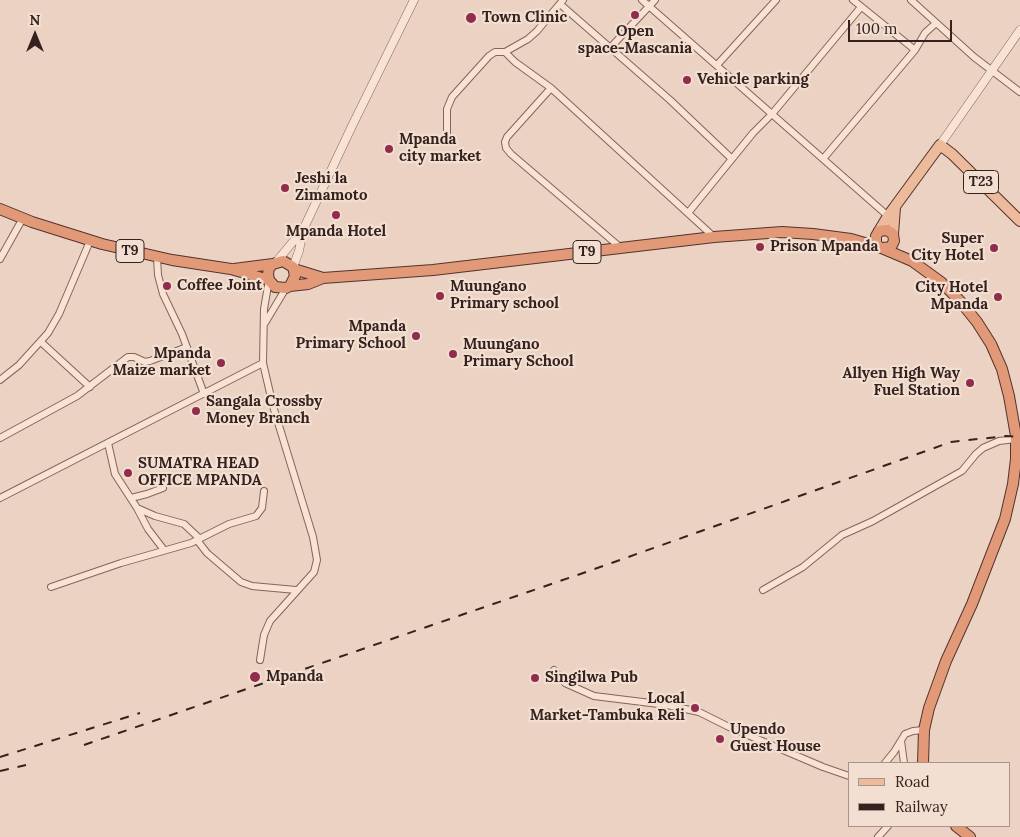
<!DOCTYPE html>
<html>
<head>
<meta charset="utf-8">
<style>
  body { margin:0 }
  #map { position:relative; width:1020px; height:837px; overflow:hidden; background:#ebd2c2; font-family:Lora,serif }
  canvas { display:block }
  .legend { position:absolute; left:848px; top:762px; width:162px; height:65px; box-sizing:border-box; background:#f3dfd1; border:1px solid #a79389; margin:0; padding:6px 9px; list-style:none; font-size:15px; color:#35221e }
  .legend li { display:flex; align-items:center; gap:10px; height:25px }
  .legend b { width:25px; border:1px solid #a79389 }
  .north { position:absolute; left:10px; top:10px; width:50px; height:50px; -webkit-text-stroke:4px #f3dfd1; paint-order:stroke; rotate:0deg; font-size:14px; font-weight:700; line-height:20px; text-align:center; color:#35221e }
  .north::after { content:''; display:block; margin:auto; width:18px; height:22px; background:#35221e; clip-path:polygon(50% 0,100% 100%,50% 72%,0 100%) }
  .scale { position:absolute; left:848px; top:20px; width:104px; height:22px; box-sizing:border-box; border:2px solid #35221e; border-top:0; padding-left:6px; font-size:15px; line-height:18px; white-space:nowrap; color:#35221e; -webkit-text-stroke:4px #f3dfd1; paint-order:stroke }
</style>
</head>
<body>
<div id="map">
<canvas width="1020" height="837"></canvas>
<ul class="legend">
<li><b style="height:6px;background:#edbb9b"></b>Road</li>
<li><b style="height:6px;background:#35221e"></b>Railway</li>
</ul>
<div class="north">N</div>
<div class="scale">100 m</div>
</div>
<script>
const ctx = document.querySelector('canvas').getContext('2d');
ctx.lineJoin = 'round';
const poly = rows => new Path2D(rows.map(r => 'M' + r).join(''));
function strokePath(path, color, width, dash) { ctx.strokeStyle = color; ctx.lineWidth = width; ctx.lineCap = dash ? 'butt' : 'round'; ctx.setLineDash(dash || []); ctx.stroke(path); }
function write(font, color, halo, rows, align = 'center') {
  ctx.font = font + ' Lora,serif'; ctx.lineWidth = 4.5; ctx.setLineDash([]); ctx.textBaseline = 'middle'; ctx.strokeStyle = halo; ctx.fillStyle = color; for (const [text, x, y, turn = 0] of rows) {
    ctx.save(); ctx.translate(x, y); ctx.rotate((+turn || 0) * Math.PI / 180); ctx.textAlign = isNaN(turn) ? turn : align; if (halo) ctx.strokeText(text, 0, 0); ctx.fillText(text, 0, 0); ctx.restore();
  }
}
const minor = poly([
  [642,0,888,216],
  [853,0,915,50],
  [911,0,974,57,1020,92],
  [560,4,670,100,732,159],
  [610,48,655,0],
  [505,52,515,62,551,88,714,237],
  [717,65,776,0],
  [551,88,507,137,505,142,506,148,511,154,621,248],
  [447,139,447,109,452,97,489,56,495,52,505,52,528,39,537,31,563,0],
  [823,159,915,50,925,33,936,23],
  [688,213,753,133,772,114,861,7],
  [157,257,158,275,163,294,182,334,204,394],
  [0,259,23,218],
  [265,323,286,288],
  [41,342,90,387],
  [0,380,19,365,48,333,59,314,90,241],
  [0,438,77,396,128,357,134,357,145,362,150,361,187,347],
  [108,443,115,474,137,508,148,529,164,550],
  [0,498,263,363],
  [131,498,147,494,163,488],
  [137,508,155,516,184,524,200,539],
  [197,540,207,553,241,582,252,586,296,590],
  [51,587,121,563,191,543,229,524,256,516,262,508,264,491],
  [763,590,803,567,842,535,873,521,962,471,976,454,983,448,999,441,1016,439],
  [260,660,264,635,270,621,314,572,317,560,313,537,273,406,263,363,264,309,269,280],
  [554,670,565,683,594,696,667,705,699,712,729,727,823,767,849,776],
  [901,741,904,763],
  [885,763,894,752,905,734,913,731,924,730],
  [878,837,888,826]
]);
const tertiary = poly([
  [940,145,1020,30],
  [277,261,301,232],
  [293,267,299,251,303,230,352,126,414,0]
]);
const primary = poly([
  [879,231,888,216,940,145,952,154,1020,221],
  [893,234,895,207]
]);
const trunk = poly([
  [0,209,32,222,102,244,172,260,231,269,269,280],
  [879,247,876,243,876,236,879,231,887,230,893,234,894,241,891,247,883,248],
  [234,269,273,264],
  [294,269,323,278],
  [290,286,295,276,293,267,283,261,273,264,269,268,268,274,269,280,275,287,286,288,290,286,308,284,323,278,433,270,714,237,782,232,813,234,851,239,879,247,912,261,941,282,960,301,977,322,991,344,1002,369,1009,396,1016,436,1016,459,1013,484,1005,519,972,604,946,661,929,708,924,730,923,763],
  [956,826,970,837]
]);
strokePath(minor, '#84645a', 8);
strokePath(tertiary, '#84645a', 9);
strokePath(primary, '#52342e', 12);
strokePath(trunk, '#52342e', 12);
strokePath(minor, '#f7e2d4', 6);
strokePath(tertiary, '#f7e2d4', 8);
strokePath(primary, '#edbb9b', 10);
strokePath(trunk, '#e29978', 10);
strokePath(poly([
  [84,745,589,571,951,442,1006,436,1020,437],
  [0,757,140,713],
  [0,771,26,765]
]), '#35221e', 2, [9, 9]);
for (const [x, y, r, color] of [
  [635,15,5,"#902d4c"],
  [471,18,6,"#902d4c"],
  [687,80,5,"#902d4c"],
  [389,149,5,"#902d4c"],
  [285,188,5,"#902d4c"],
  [336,215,5,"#902d4c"],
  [760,247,5,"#902d4c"],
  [994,248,5,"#902d4c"],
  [167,286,5,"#902d4c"],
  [440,296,5,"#902d4c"],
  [998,297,5,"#902d4c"],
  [416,336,5,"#902d4c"],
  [453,354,5,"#902d4c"],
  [221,363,5,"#902d4c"],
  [970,383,5,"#902d4c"],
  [196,411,5,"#902d4c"],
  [128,473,5,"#902d4c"],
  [255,677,6,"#902d4c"],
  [535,678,5,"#902d4c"],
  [695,708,5,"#902d4c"],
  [720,739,5,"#902d4c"]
]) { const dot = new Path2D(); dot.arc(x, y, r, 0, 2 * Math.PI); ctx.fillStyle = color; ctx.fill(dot); strokePath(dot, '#f3dfd1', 2); }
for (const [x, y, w] of [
  [981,182,35],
  [130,251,28],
  [587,252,28]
]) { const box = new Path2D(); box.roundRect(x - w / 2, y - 11.5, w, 23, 4); ctx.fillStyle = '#f3dfd1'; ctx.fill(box); strokePath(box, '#35221e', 1); }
write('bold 14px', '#35221e', null, [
  ["T23",981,182],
  ["T9",130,251],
  ["T9",587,252]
]);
write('bold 15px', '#35221e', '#f3dfd1', [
  ["Town Clinic",482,18],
  ["Open",635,32,"center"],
  ["space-Mascania",635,49,"center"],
  ["Vehicle parking",697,80],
  ["Mpanda",399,140],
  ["city market",399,157],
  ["Jeshi la",295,179],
  ["Zimamoto",295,196],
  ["Mpanda Hotel",336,232,"center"],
  ["Super",984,239,"right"],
  ["City Hotel",984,256,"right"],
  ["Prison Mpanda",770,247],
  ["Coffee Joint",177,286],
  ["Muungano",450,287],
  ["Primary school",450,304],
  ["City Hotel",988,288,"right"],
  ["Mpanda",988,305,"right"],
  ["Mpanda",406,327,"right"],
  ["Primary School",406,344,"right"],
  ["Muungano",463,345],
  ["Primary School",463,362],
  ["Mpanda",211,354,"right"],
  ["Maize market",211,371,"right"],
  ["Allyen High Way",960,374,"right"],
  ["Fuel Station",960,391,"right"],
  ["Sangala Crossby",206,402],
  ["Money Branch",206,419],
  ["SUMATRA HEAD",138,464],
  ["OFFICE MPANDA",138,481],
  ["Mpanda",266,677],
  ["Singilwa Pub",545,678],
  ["Local",685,699,"right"],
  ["Market-Tambuka Reli",685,716,"right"],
  ["Upendo",730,730],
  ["Guest House",730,747]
], 'left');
</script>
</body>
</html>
